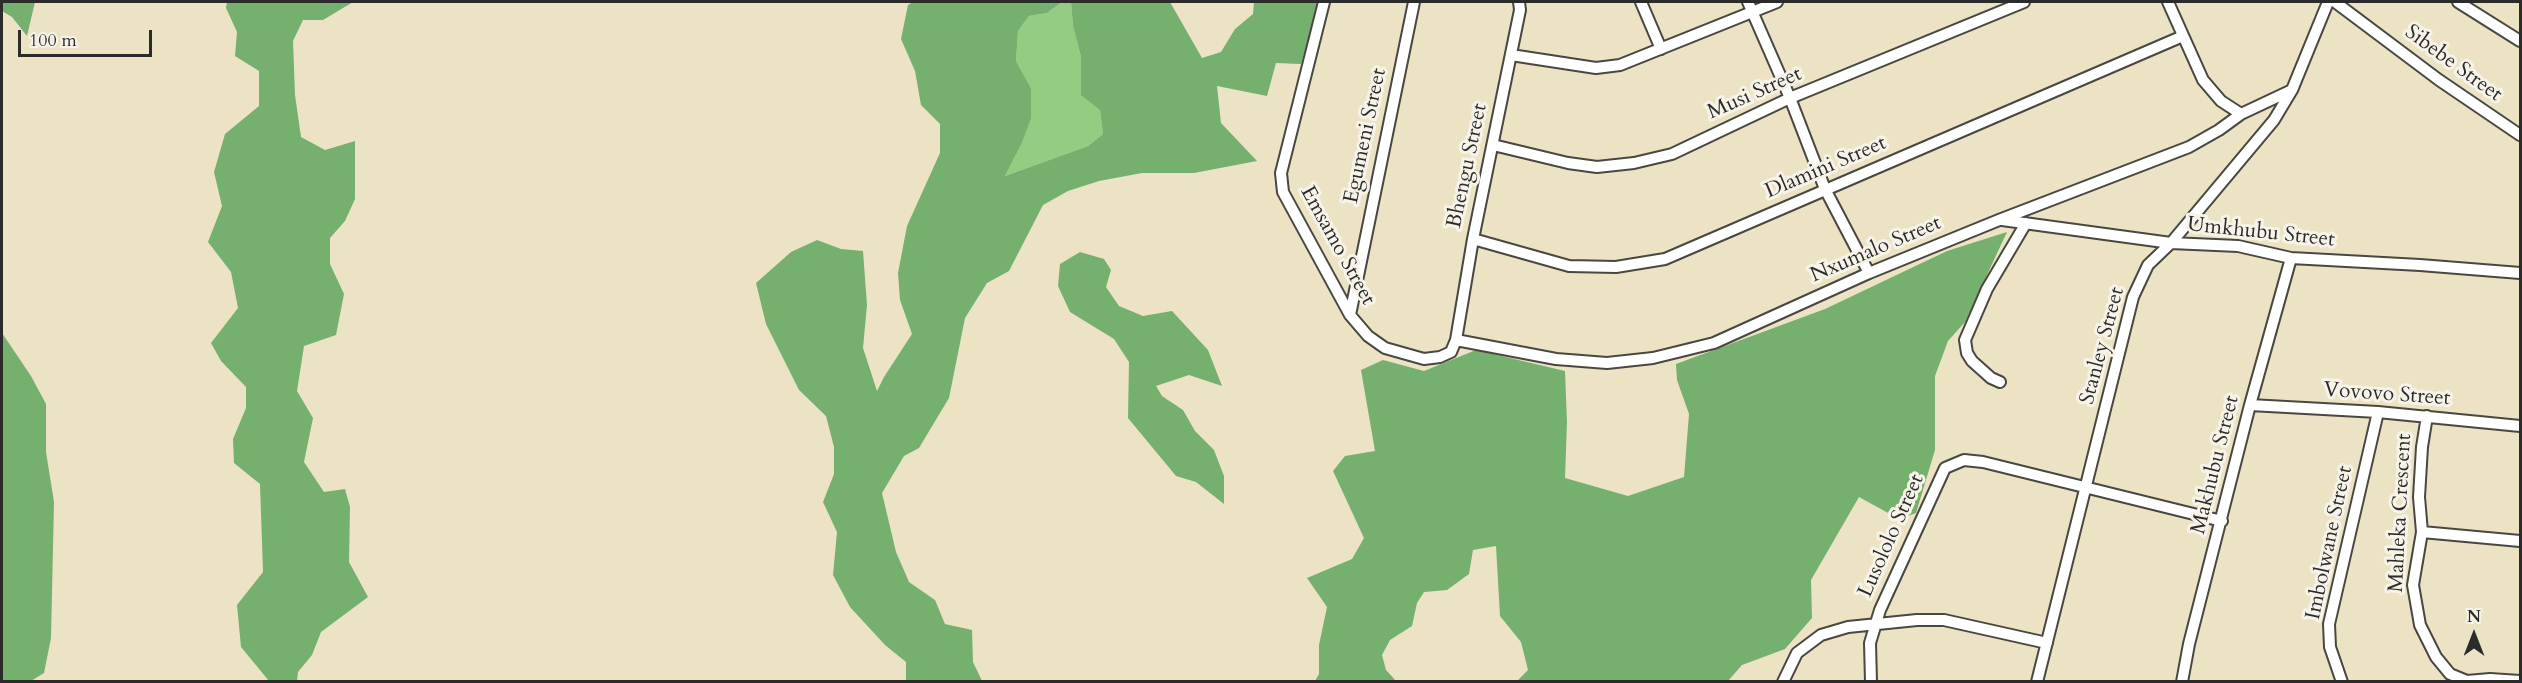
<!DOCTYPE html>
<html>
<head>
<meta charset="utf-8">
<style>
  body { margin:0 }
  #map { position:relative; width:2522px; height:683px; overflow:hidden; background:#ece3c4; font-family:Cardo,serif }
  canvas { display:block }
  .frame { position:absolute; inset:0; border:3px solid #2b2b2b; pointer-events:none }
  .north { position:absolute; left:2444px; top:605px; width:60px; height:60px; -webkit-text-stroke:4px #f7f3e8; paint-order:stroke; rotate:0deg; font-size:16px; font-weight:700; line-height:24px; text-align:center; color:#2b2b2b }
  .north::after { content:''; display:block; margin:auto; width:21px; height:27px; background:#2b2b2b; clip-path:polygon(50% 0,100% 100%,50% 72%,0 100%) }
  .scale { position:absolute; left:18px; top:30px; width:134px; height:27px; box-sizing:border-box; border:3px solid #2b2b2b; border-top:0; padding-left:8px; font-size:18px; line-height:21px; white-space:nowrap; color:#2b2b2b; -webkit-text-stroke:4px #f7f3e8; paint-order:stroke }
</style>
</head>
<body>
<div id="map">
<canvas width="2522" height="683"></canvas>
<div class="frame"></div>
<div class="north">N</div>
<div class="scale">100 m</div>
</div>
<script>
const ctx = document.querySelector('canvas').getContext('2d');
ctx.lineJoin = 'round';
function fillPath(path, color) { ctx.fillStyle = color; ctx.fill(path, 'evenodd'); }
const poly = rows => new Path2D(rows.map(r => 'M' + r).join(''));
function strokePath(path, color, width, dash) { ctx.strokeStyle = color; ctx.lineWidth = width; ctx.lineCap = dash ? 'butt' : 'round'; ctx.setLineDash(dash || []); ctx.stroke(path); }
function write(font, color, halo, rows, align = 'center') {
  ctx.font = font + ' Cardo,serif'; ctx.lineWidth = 6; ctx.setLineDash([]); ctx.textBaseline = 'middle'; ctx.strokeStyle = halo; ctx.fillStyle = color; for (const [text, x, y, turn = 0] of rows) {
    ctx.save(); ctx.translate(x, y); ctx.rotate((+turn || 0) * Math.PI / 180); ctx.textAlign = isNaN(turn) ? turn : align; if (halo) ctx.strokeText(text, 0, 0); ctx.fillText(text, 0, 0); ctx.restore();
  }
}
fillPath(poly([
  [1062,2,1071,2,1073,26,1081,57,1081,94,1100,109,1103,134,1088,146,1005,176,1021,145,1031,88,1016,61,1018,31,1029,16,1047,13]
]), '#92cd81');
fillPath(poly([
  [2,2,35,2,27,36,12,17,2,11],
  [227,2,353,2,323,20,303,20,293,41,295,95,301,137,325,150,355,141,355,199,345,221,330,238,330,264,344,294,336,335,304,346,297,391,313,418,304,462,324,492,345,489,350,507,349,562,368,597,321,632,312,655,298,672,297,681,269,681,241,647,237,605,263,572,260,484,234,463,233,439,246,408,246,387,221,361,211,343,238,308,231,272,208,242,222,206,214,172,225,134,259,106,259,71,235,56,237,32,226,8],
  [913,2,1062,2,1047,13,1029,16,1018,31,1016,61,1031,88,1031,118,1021,145,1005,176,1088,146,1103,134,1100,110,1081,95,1081,57,1073,26,1071,2,1170,2,1202,58,1221,52,1235,29,1253,14,1254,2,1319,2,1301,64,1276,63,1267,96,1217,86,1221,123,1257,161,1194,173,1142,173,1099,181,1068,191,1043,205,1009,271,987,283,965,318,949,398,919,448,904,456,882,493,896,552,909,582,935,600,945,624,972,630,973,662,982,681,906,681,906,662,885,645,850,607,833,575,837,532,823,502,834,474,834,447,826,416,799,390,766,324,756,283,791,252,817,240,841,249,863,251,867,305,863,348,877,391,884,377,912,334,900,300,898,273,907,226,940,153,940,124,921,105,915,71,901,39,908,5],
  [2007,232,1965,322,1948,341,1935,376,1935,450,1916,513,1899,519,1859,497,1811,580,1812,618,1785,649,1742,665,1728,681,1517,681,1528,670,1521,642,1500,616,1496,546,1473,550,1469,574,1447,590,1424,592,1417,603,1412,626,1390,640,1382,655,1386,670,1396,681,1315,681,1319,674,1319,645,1327,607,1307,578,1352,559,1364,538,1333,471,1345,456,1375,451,1361,370,1383,360,1424,371,1476,350,1565,371,1567,422,1565,478,1628,496,1684,477,1689,414,1677,380,1676,364,1825,309,1947,251],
  [1080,252,1104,259,1111,270,1106,287,1119,306,1143,316,1172,311,1208,350,1222,386,1189,375,1156,386,1162,396,1183,410,1195,431,1214,450,1224,476,1224,504,1196,482,1176,476,1128,418,1129,362,1114,339,1070,312,1058,286,1060,264],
  [2,297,2,333,31,376,46,404,46,452,54,502,51,638,44,673,31,681,2,681,2,594,3,587]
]), '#75b06f');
const minor = poly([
  [1324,2,1281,173,1283,192,1350,315,1368,336,1385,348,1424,359,1440,357,1451,352,1456,340,1473,239,1520,10,1519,2],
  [1641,2,1661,49],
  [1748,2,1790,98,1825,189,1869,273],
  [2168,2,2203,80,2221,101,2241,114],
  [2335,2,2439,80,2520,135],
  [2458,2,2520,41],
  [1511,55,1596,68,1620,65,1777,2],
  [1493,145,1568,163,1597,167,1634,163,1672,154,1790,98,2024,2],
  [2002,220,2171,243,2238,246,2291,258,2420,265,2520,273],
  [1473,239,1569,266,1616,267,1665,259,2183,36],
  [1350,315,1414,2],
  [1456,340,1556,359,1607,363,1653,358,1714,343,1869,273,1999,220,2189,147,2219,130,2241,114,2292,90],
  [2000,382,1991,378,1972,361,1967,353,1965,340,1987,289,2026,223],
  [2250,405,2378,412,2520,426],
  [2427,416,2422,447,2419,497,2422,532,2413,585,2420,625,2436,657,2450,674,2467,681,2490,679,2520,681],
  [2422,532,2520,541],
  [1783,682,1797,653,1821,635,1848,627,1917,620,1944,620,2047,643],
  [1871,682,1870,643,1880,610,1945,468,1964,460,1983,462,2222,521],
  [2037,682,2133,297,2148,265,2171,243,2274,120,2292,90,2328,2],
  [2182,682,2189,644,2250,405,2291,258],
  [2342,682,2330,647,2329,624,2378,412]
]);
strokePath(minor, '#484742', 14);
strokePath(minor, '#fff', 10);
write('21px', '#2b2b2b', '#f7f3e8', [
  ["Sibebe Street",2453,64,36],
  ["Musi Street",1755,94,-24],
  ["Egumeni Street",1366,136,-78],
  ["Bhengu Street",1468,166,-78],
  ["Dlamini Street",1826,168,-23],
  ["Umkhubu Street",2261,233,6],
  ["Emsamo Street",1337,246,61],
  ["Nxumalo Street",1876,250,-23],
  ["Stanley Street",2103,346,-75],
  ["Vovovo Street",2387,395,4],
  ["Makhubu Street",2216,465,-76],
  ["Mahleka Crescent",2401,513,-87],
  ["Lusololo Street",1892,536,-66],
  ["Imbolwane Street",2330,543,-78]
]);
</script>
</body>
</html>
